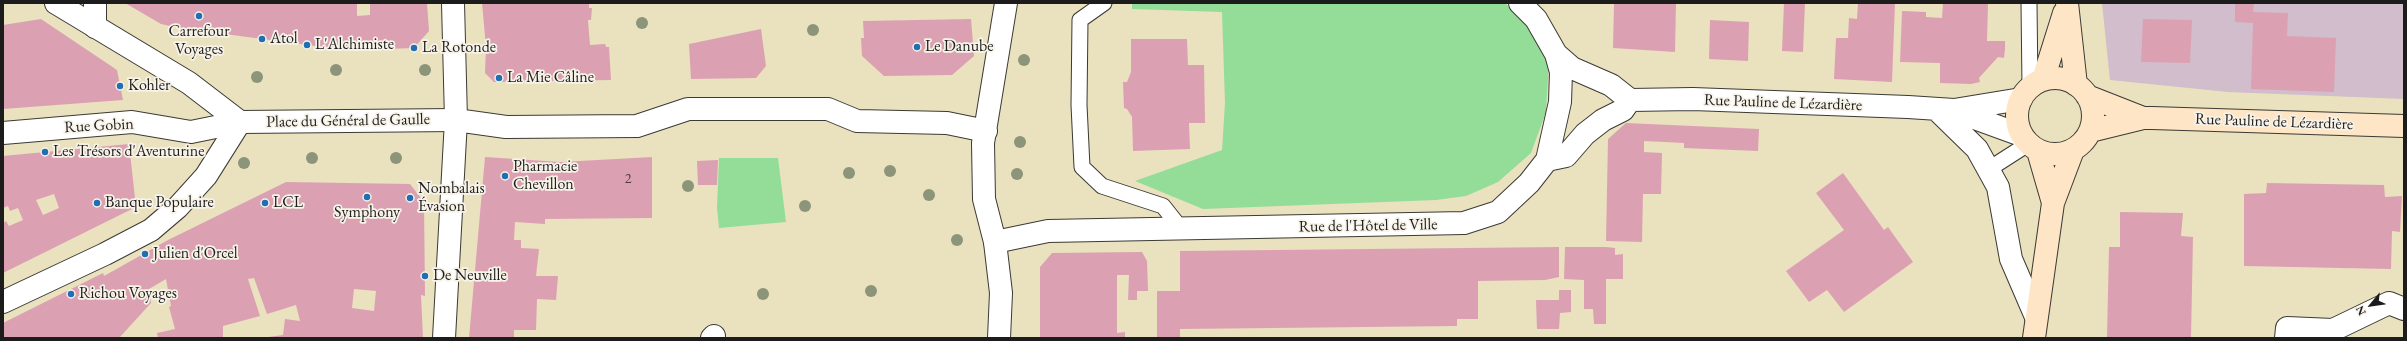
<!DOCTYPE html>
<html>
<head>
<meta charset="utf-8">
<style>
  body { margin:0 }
  #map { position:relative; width:2407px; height:341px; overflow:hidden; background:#eae1bf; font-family:"EB Garamond",serif }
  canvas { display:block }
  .frame { position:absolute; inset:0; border:4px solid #1c1c1c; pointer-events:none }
  .north { position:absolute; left:2351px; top:285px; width:40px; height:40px; -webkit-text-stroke:3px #f7f3e8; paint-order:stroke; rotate:241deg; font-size:11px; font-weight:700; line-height:16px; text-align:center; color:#1c1c1c }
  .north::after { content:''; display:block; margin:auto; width:14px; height:18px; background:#1c1c1c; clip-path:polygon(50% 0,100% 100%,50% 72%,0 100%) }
</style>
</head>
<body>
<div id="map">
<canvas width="2407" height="341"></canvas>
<div class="frame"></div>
<div class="north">N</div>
</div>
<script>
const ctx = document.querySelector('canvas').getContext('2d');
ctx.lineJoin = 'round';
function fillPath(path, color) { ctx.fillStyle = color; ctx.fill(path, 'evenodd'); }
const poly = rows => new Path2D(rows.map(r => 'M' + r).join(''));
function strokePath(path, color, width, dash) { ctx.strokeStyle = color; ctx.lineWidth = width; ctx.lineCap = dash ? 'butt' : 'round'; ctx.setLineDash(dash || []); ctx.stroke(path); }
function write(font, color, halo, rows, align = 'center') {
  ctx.font = font + ' "EB Garamond",serif'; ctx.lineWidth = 3.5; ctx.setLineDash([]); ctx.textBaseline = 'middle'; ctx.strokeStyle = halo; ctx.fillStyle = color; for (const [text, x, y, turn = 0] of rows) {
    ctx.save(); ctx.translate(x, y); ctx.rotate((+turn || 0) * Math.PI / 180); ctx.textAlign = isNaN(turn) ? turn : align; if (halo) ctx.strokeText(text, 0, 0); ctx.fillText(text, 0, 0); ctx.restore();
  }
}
fillPath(poly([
  [2102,3,2404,3,2404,99,2228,92,2110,80]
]), '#d1bdcb');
fillPath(poly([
  [1132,3,1505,3,1528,25,1549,61,1546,112,1531,153,1498,182,1466,196,1436,200,1203,209,1135,181,1222,150,1225,103,1222,12,1132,9],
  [719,158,778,158,786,222,719,228,717,208]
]), '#93dd99');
fillPath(poly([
  [125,3,357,3,357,16,370,15,370,3,427,3,429,31,414,48,358,50,323,47,179,28,161,24],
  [482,3,589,3,589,8,592,8,591,20,588,20,590,45,605,44,606,47,609,47,611,80,494,82,485,73,486,47],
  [1614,3,1676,3,1675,52,1613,48],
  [1784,3,1805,3,1803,52,1782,51],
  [1858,3,1895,3,1892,82,1834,79,1836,38,1848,38,1849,18,1857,19],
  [1943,3,1988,3,1987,41,2005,41,2005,49,2004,58,1998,57,1979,78,1980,82,1971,84,1940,83,1940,63,1900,62,1902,11,1926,12,1926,17,1942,18],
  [2235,3,2254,3,2253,12,2288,13,2287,36,2336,38,2334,92,2251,89,2253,23,2235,22],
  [41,19,117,70,123,100,3,109,3,25],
  [971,19,974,56,952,75,884,76,862,56,861,38,864,38,863,21],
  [2143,19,2192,20,2190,63,2141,62],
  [1710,20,1749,22,1748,61,1709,59],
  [761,29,766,66,756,78,691,79,689,44],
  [1131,39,1187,39,1188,65,1204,65,1205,123,1189,123,1190,149,1133,151,1132,117,1127,109,1124,108,1123,82,1127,82,1131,72],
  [1626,123,1759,129,1758,151,1684,148,1684,143,1644,141,1644,152,1662,153,1661,194,1643,194,1642,242,1606,241,1608,139],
  [129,144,136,207,3,273,3,223,6,221,9,226,23,220,18,208,10,211,8,206,3,208,3,156],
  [54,194,59,208,43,215,36,200],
  [485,157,561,162,652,157,652,218,545,219,545,224,515,222,514,240,521,240,521,248,539,249,536,276,558,276,556,300,537,299,536,330,514,330,514,338,469,338],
  [718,160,717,185,698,185,697,161],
  [1843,173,1884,230,1888,227,1913,262,1844,312,1827,290,1809,302,1786,271,1844,230,1816,193],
  [286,182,410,184,424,202,425,296,421,295,423,338,261,338,283,335,285,319,300,321,296,305,267,314,254,278,248,279,260,316,223,326,223,338,158,338,157,333,175,329,169,307,171,306,166,279,149,289,151,303,120,337,3,338,3,323,103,273,104,276,168,240],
  [354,289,376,291,374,311,352,308],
  [2267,183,2384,185,2385,197,2402,196,2400,232,2392,231,2391,269,2244,266,2244,194,2266,193],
  [2120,212,2183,213,2181,236,2193,237,2191,338,2107,338,2109,247,2120,247],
  [1559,247,1559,277,1545,280,1478,281,1478,319,1457,319,1457,326,1180,329,1180,338,1157,338,1157,291,1180,291,1180,251],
  [1565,247,1606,247,1615,248,1615,255,1623,254,1623,279,1606,279,1606,324,1594,324,1593,309,1584,309,1584,280,1564,279],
  [1142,252,1147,261,1148,291,1137,291,1137,300,1128,300,1129,275,1117,275,1117,333,1125,332,1125,338,1040,338,1040,267,1052,253],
  [1559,290,1571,290,1571,312,1560,313,1559,329,1537,329,1536,300,1559,300]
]), '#dba1b3');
const service = poly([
  [1104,3,1080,20,1079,105,1082,167,1102,186,1163,206,1182,230],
  [2029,3,2030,87],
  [1989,169,2028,144]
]);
const pedestrian = poly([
  [3,133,132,122,191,132,240,122],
  [712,338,714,336]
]);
const minor = poly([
  [95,27,95,3],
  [1556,54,1572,68,1611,85,1630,100,1693,99,1908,107,1954,110,2021,99],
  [1936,109,1977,149,1998,187,2011,259,2036,317],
  [1955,111,2021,135],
  [240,122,456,120],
  [1547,160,1566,156,1585,134,1603,120,1623,110,1630,100],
  [995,242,1048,231,1464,223,1498,212,1529,183,1547,160,1560,102,1561,72,1556,54,1536,19,1520,3],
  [2286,338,2287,328,2333,330,2389,303,2404,309]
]);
const tertiary = poly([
  [456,120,506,127,637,126,688,109,828,109,857,121,947,123,986,131],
  [3,302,105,254,151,230,178,207,206,176,240,122,189,83,56,3],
  [444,338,456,120,453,3],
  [999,338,1001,293,995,242,984,199,983,143,1006,3]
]);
const secondary = poly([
  [2067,3,2076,85],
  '2017 116a38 38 0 1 1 76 0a38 38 0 1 1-76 0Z',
  [2043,80,2064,13],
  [2087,96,2143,118],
  [2090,131,2143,118,2152,118,2404,126],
  [2038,151,2053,203],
  [2034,338,2053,203,2073,150]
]);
strokePath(service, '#3b3a34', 17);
strokePath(pedestrian, '#3b3a34', 24);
strokePath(minor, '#3b3a34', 24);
strokePath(tertiary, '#3b3a34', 24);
strokePath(secondary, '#3b3a34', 24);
strokePath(service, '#fff', 15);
strokePath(pedestrian, '#fff', 22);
strokePath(minor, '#fff', 22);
strokePath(tertiary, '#fff', 22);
strokePath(secondary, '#fde5c5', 22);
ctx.fillStyle = '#8c957a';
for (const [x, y] of [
  [642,23],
  [813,30],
  [1024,60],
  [336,70],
  [425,70],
  [257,77],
  [1020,142],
  [312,158],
  [396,158],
  [244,163],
  [890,171],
  [849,173],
  [1017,174],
  [688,186],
  [929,195],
  [805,206],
  [957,240],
  [871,291],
  [763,294]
]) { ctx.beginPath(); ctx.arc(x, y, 6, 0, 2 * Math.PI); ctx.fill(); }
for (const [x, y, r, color] of [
  [199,16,4,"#1f6fb2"],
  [262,39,4,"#1f6fb2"],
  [307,45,4,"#1f6fb2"],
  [917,47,4,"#1f6fb2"],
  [414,48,4,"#1f6fb2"],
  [499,78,4,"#1f6fb2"],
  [120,86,4,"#1f6fb2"],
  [45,152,4,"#1f6fb2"],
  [505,176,4,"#1f6fb2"],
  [367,197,4,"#1f6fb2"],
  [410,198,4,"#1f6fb2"],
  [97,203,4,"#1f6fb2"],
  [265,203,4,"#1f6fb2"],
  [145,254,4,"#1f6fb2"],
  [425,276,4,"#1f6fb2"],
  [71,294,4,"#1f6fb2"]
]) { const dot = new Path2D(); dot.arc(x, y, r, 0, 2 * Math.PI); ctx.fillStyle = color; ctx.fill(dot); strokePath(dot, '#f7f3e8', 1.5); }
write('14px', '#4c3d42', null, [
  ["2",628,179]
]);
write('16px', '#1c1c1c', '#f7f3e8', [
  ["Carrefour",199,32,"center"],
  ["Voyages",199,50,"center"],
  ["Atol",270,39],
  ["L'Alchimiste",315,45],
  ["Le Danube",925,47],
  ["La Rotonde",422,48],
  ["La Mie Câline",507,78],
  ["Kohler",128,86],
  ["Les Trésors d'Aventurine",53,152],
  ["Pharmacie",513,167],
  ["Chevillon",513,185],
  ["Nombalais",418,189],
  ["Évasion",418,207],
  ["Banque Populaire",105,203],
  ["LCL",273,203],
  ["Symphony",367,213,"center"],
  ["Julien d'Orcel",153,254],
  ["De Neuville",433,276],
  ["Richou Voyages",79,294]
], 'left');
write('16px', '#1c1c1c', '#f7f3e8', [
  ["Rue Pauline de Lézardière",1783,103,2],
  ["Place du Général de Gaulle",348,121,-1],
  ["Rue Pauline de Lézardière",2274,122,2],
  ["Rue Gobin",99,126,-3],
  ["Rue de l'Hôtel de Ville",1368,226,-1]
]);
</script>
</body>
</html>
